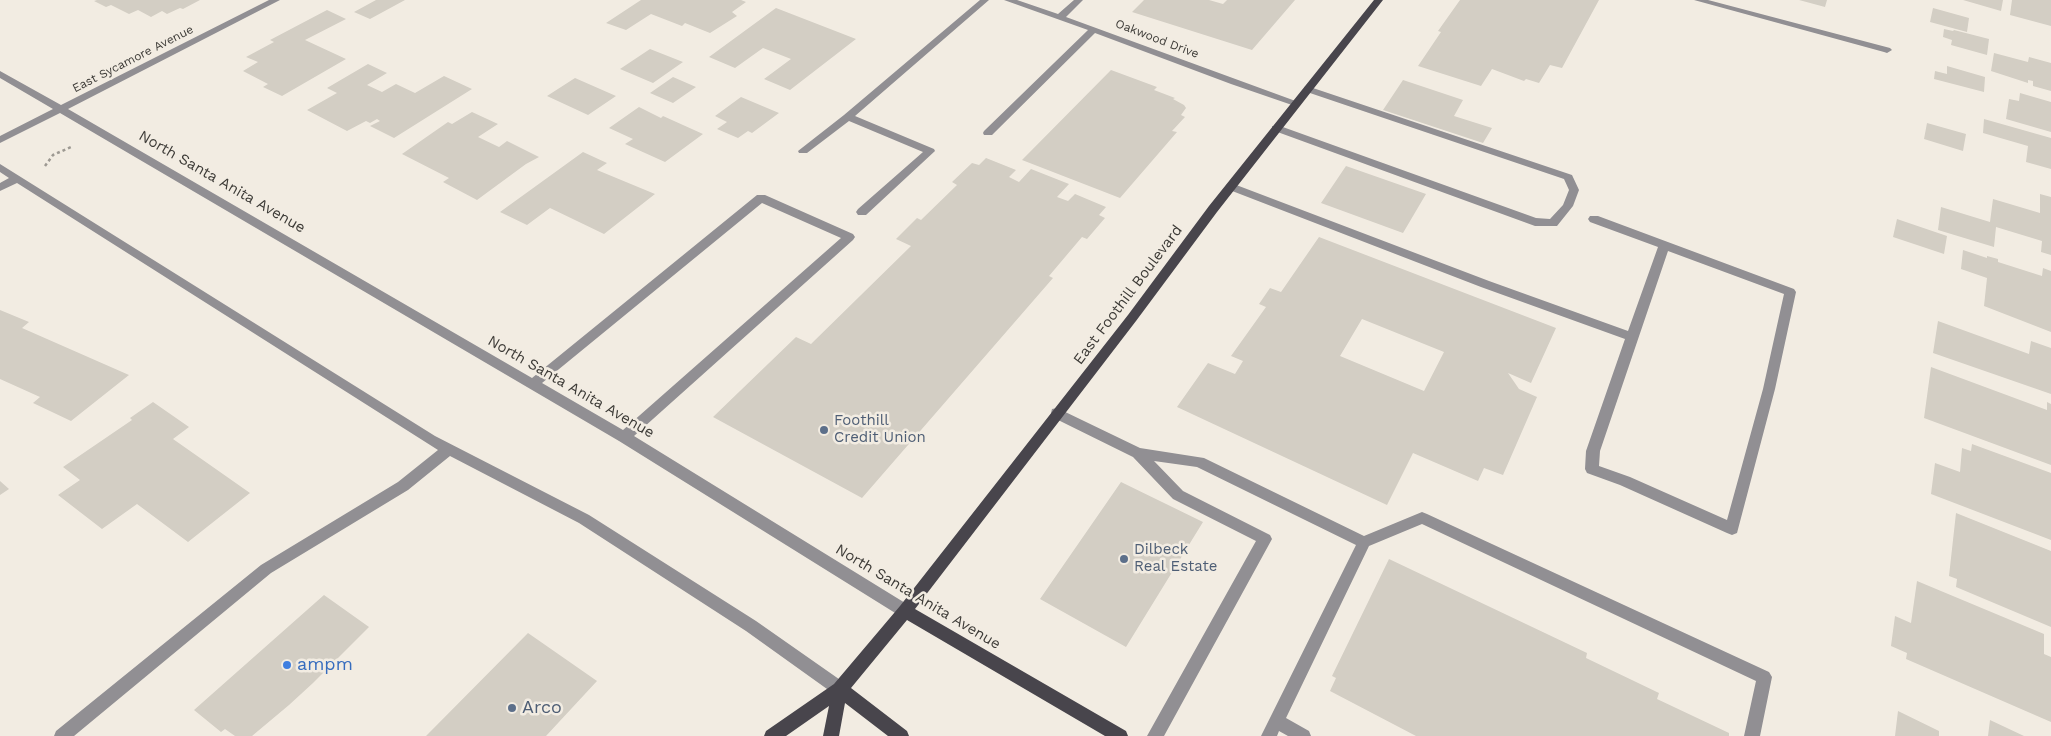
<!DOCTYPE html>
<html>
<head>
<meta charset="utf-8">
<style>
  body { margin:0 }
  canvas { display:block; background:#f2ece2 }
</style>
</head>
<body>
<canvas width="2051" height="736"></canvas>
<script>
const ctx = document.querySelector('canvas').getContext('2d');
ctx.lineJoin = 'round';
function fillPath(path, color) { ctx.fillStyle = color; ctx.fill(path, 'evenodd'); }
const poly = rows => new Path2D(rows.map(r => 'M' + r).join(''));
function strokePath(path, color, width, dash) { ctx.strokeStyle = color; ctx.lineWidth = width; ctx.lineCap = dash ? 'butt' : 'round'; ctx.setLineDash(dash || []); ctx.stroke(path); }
function write(font, color, halo, rows, align = 'center') {
  ctx.font = font + ' "Work Sans",sans-serif'; ctx.lineWidth = 5; ctx.setLineDash([]); ctx.textBaseline = 'middle'; ctx.strokeStyle = halo; ctx.fillStyle = color; for (const [text, x, y, turn = 0] of rows) {
    ctx.save(); ctx.translate(x, y); ctx.rotate((+turn || 0) * Math.PI / 180); ctx.textAlign = isNaN(turn) ? turn : align; if (halo) ctx.strokeText(text, 0, 0); ctx.fillText(text, 0, 0); ctx.restore();
  }
}
fillPath(poly([
  [97,0,200,0,183,9,180,8,167,14,162,11,151,17,138,10,129,14,111,5,106,7,94,1],
  [376,0,405,0,370,19,354,12],
  [641,0,741,0,746,2,732,12,737,16,710,33,685,23,682,26,651,14,626,30,606,23],
  [1144,0,1209,0,1223,4,1227,0,1295,0,1252,50,1132,12],
  [1460,0,1599,0,1562,68,1550,65,1539,83,1526,79,1524,81,1492,69,1481,86,1418,66,1441,32,1438,31],
  [1799,0,1827,0,1825,7],
  [1963,0,2003,0,2001,11],
  [2012,0,2051,0,2051,26,2010,15],
  [776,8,856,39,790,90,764,79,791,59,763,48,735,68,709,57],
  [1933,8,1969,18,1967,32,1930,22],
  [327,10,346,19,305,40,346,59,282,96,263,87,268,84,243,71,258,62,246,57,274,42,270,40],
  [1944,29,1953,31,1954,30,1989,39,1987,55,1951,45,1952,40,1943,37],
  [650,49,683,62,653,83,620,69],
  [1994,53,2028,62,2029,57,2051,63,2051,91,2033,86,2033,81,2028,80,2028,83,1991,71],
  [368,64,387,73,367,85,382,92,396,84,415,93,444,76,472,89,394,138,370,126,380,121,377,119,370,123,366,121,347,131,307,110,337,93,327,88],
  [1947,66,1985,77,1984,92,1934,79,1935,71,1947,74],
  [1111,70,1157,87,1154,90,1175,98,1173,99,1184,105,1186,108,1181,115,1185,117,1172,131,1177,132,1120,198,1022,160],
  [673,77,696,87,673,103,650,93],
  [575,78,616,96,588,115,547,96],
  [1403,80,1463,100,1454,116,1492,128,1483,143,1383,110],
  [2020,93,2051,102,2051,132,2006,119,2009,99,2019,101],
  [741,97,779,113,752,133,748,131,738,138,717,129,727,122,715,116],
  [639,107,661,118,663,116,703,134,665,162,625,144,633,139,609,128],
  [472,112,498,124,478,137,499,147,507,141,539,157,526,164,477,200,443,182,449,178,402,154,448,122,452,124],
  [1984,119,2051,138,2051,169,2026,162,2028,146,1983,133],
  [1927,123,1966,134,1963,151,1924,139],
  [583,152,607,163,597,170,655,194,604,234,550,208,527,225,500,212],
  [986,158,1016,170,1009,177,1019,182,1031,169,1069,184,1057,197,1068,201,1075,194,1106,207,1099,215,1105,218,1087,239,1082,237,1049,276,1053,278,862,498,713,417,796,337,811,344,911,246,896,239,917,218,921,220,957,185,952,182,972,163,979,165],
  [1346,166,1426,194,1403,233,1321,203],
  [2040,194,2051,197,2051,255,2041,252,2042,241,1996,227,1994,247,1938,230,1941,207,1990,222,1993,199,2040,213],
  [1897,219,1947,236,1944,254,1893,237],
  [1319,237,1556,328,1531,383,1508,373,1519,389,1537,397,1503,475,1484,468,1478,481,1413,453,1387,505,1177,407,1208,363,1235,374,1243,361,1231,356,1266,307,1259,304,1270,288,1281,292],
  [1362,319,1444,352,1424,391,1340,356],
  [1963,250,1987,258,1987,256,1998,259,1998,262,2042,276,2043,268,2051,271,2051,332,1984,306,1987,278,1961,269],
  [0,310,29,322,22,328,129,375,71,421,33,403,40,397,0,379],
  [1938,321,2029,354,2031,341,2051,348,2051,394,1933,353],
  [1931,367,2047,410,2047,402,2051,404,2051,465,1924,418],
  [153,402,189,427,173,439,250,493,188,542,137,504,102,529,58,495,80,480,63,467,132,420,130,418],
  [1972,444,2051,473,2051,540,1931,494,1935,463,1960,472,1962,448,1971,451],
  [0,481,9,489,0,495],
  [1121,482,1203,522,1126,647,1040,599],
  [1956,513,2051,551,2051,627,1956,587,1957,579,1949,576],
  [1389,559,1587,653,1586,658,1659,693,1657,699,1729,733,1729,736,1416,736,1330,691,1336,678,1332,676],
  [1917,581,2044,634,2044,654,2051,657,2051,722,1906,659,1907,653,1891,646,1895,616,1911,623],
  [324,595,369,627,313,683,289,705,252,736,235,736,225,729,221,732,194,710],
  [528,633,597,681,546,736,426,736],
  [1898,711,1939,731,1939,736,1895,736],
  [1990,720,2024,736,1988,736]
]), '#d3cec4');
strokePath(poly([
  [45,166,53,155,71,147]
]), '#9d9992', 2.5, [3, 3]);
fillPath(poly([
  [269,0,280,0,68,109,532,378,757,195,765,195,853,234,855,237,853,240,634,436,910,606,912,611,910,616,905,618,900,616,619,441,60,113,0,143,0,136,53,109,0,78,0,71,61,105,269,0],
  [762,203,841,238,623,430,542,383,762,203],
  [980,0,989,0,855,116,934,149,935,151,866,215,858,215,856,212,858,209,923,152,849,121,807,153,799,153,798,151,844,115,980,0],
  [1004,0,1017,0,1058,14,1074,0,1083,0,1066,17,1301,103,1296,106,1292,105,1231,84,1095,33,992,135,984,135,983,133,984,131,1088,30,1004,0],
  [1694,0,1708,0,1890,48,1892,50,1887,53,1884,52,1694,0],
  [1307,86,1572,175,1579,190,1573,206,1557,226,1535,226,1272,130,1272,126,1280,126,1536,218,1550,219,1563,205,1569,190,1564,179,1304,91,1304,87,1307,86],
  [0,164,435,436,589,515,756,621,846,684,848,689,846,694,840,696,834,694,746,631,579,523,450,456,408,490,271,573,74,736,54,736,56,731,261,565,398,482,438,450,17,183,0,191,0,183,9,178,0,172,0,164],
  [1231,183,1489,281,1628,331,1658,247,1590,222,1588,219,1590,216,1598,216,1794,289,1796,292,1775,389,1737,533,1732,535,1727,533,1620,485,1587,473,1585,469,1586,451,1625,339,1481,287,1227,189,1226,187,1231,183],
  [1668,251,1784,294,1763,389,1727,520,1630,477,1599,466,1600,451,1668,251],
  [1057,408,1140,448,1204,458,1364,536,1422,512,1427,514,1769,672,1772,677,1760,736,1744,736,1756,681,1422,524,1369,546,1286,718,1309,731,1311,736,1288,736,1279,731,1277,736,1261,736,1356,545,1197,467,1154,461,1183,491,1270,535,1272,539,1164,736,1147,736,1256,541,1173,499,1133,457,1052,417,1051,413,1052,409,1057,408]
]), '#918f93');
fillPath(poly([
  [1374,0,1383,0,1217,212,1136,321,915,609,1126,731,1128,736,1105,736,907,620,851,688,907,731,909,736,888,736,845,703,839,736,823,736,829,706,786,736,764,736,766,731,834,684,900,606,1128,315,1209,206,1374,0]
]), '#48454c');
for (const [x, y, r, color] of [
  [824,430,5,"#5c6f8a"],
  [1124,559,5,"#5c6f8a"],
  [287,665,5,"#3f7fe0"],
  [512,708,5,"#5c6f8a"]
]) { const dot = new Path2D(); dot.arc(x, y, r, 0, 2 * Math.PI); ctx.fillStyle = color; ctx.fill(dot); strokePath(dot, '#f2ece2', 2); }
write('12px', '#3d3b37', '#f2ece2', [
  ["Oakwood Drive",1157,39,21],
  ["East Sycamore Avenue",133,59,-27]
]);
write('15px', '#3d3b37', '#f2ece2', [
  ["North Santa Anita Avenue",222,182,30],
  ["East Foothill Boulevard",1128,295,-53],
  ["North Santa Anita Avenue",571,387,30],
  ["North Santa Anita Avenue",918,597,31]
]);
write('15px', '#4e5e75', '#f2ece2', [
  ["Foothill",834,421],
  ["Credit Union",834,438],
  ["Dilbeck",1134,550],
  ["Real Estate",1134,567]
], 'left');
write('18px', '#366cbe', '#f2ece2', [
  ["ampm",297,665]
], 'left');
write('18px', '#4e5e75', '#f2ece2', [
  ["Arco",522,708]
], 'left');
</script>
</body>
</html>
